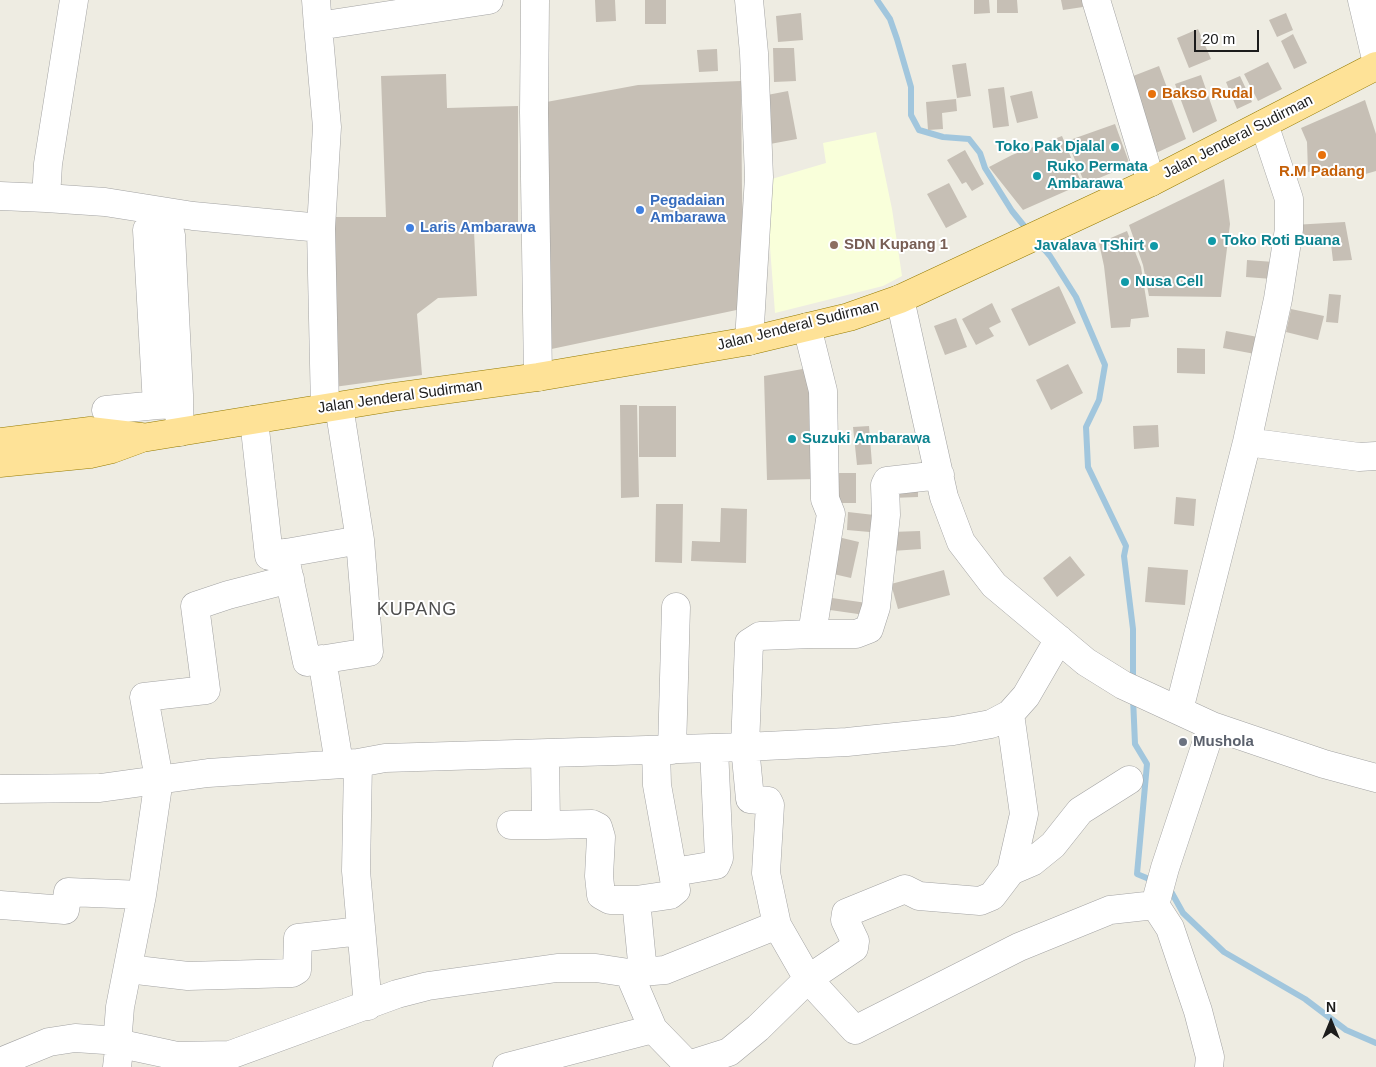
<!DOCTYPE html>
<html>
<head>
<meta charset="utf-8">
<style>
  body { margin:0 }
  #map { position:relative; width:1376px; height:1067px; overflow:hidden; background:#eeece2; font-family:Helvetica,sans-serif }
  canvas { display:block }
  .north { position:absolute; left:1306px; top:997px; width:50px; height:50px; -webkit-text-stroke:4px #fff; paint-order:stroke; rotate:0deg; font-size:14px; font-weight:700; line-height:20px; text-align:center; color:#1c1c1c }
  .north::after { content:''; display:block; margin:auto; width:18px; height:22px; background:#1c1c1c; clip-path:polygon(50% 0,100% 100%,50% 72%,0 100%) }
  .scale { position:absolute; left:1194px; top:30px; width:65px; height:22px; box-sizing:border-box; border:2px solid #1c1c1c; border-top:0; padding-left:6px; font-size:15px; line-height:18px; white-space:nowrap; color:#1c1c1c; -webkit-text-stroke:4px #fff; paint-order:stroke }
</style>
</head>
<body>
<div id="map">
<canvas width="1376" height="1067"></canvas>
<div class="north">N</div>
<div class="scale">20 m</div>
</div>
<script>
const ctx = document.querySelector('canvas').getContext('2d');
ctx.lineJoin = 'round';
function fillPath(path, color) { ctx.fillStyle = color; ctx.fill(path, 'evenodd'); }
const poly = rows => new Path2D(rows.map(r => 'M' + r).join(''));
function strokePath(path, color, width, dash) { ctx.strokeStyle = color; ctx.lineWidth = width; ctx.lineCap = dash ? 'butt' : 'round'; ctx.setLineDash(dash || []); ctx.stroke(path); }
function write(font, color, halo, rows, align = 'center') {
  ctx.font = font + ' Helvetica,sans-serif'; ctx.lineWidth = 4; ctx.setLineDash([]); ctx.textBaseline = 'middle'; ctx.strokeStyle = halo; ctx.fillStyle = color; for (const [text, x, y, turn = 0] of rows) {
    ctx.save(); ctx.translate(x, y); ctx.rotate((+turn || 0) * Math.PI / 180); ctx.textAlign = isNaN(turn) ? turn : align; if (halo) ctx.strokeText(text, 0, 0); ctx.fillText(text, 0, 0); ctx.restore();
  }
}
fillPath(poly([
  [876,132,892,209,902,276,883,286,775,313,765,181,826,163,823,143]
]), '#f9ffda');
strokePath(poly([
  [877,0,890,19,897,39,911,87,911,115,919,130,943,137,969,139,980,153,985,168,1012,211,1029,232],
  [1037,241,1050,256,1076,297,1105,365,1099,400,1086,427,1088,467,1126,546,1124,556,1133,629,1133,681],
  [1133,698,1135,744,1147,764,1137,874,1154,881],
  [1168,886,1183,913,1224,952,1305,999,1346,1030,1376,1043]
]), '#a1c6dd', 6);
fillPath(poly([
  [595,0,615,0,616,21,596,22],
  [645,0,666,0,666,24,645,24],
  [974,0,989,0,990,13,974,14],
  [997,0,1017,0,1018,13,997,13],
  [1061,0,1082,0,1083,7,1063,10],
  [801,13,803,40,778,42,776,16],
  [1286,13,1293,30,1277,37,1269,20],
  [1198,29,1211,59,1189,68,1177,38],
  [1293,34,1307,63,1294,69,1281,41],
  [773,48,794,48,796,81,774,82],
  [717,49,718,71,699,72,697,50],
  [1268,62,1282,89,1258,101,1244,74],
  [966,63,971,96,957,98,952,65],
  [1159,66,1186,139,1156,153,1128,78],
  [446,74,447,108,518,106,518,226,474,231,477,296,438,298,417,314,422,375,334,387,324,217,386,217,381,76],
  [1201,75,1217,121,1193,133,1175,84],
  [1240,76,1252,102,1237,109,1226,82],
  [741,81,742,193,746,308,542,351,541,103,638,85],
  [1004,87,1009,126,993,128,988,89],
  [788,91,797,139,770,144,762,96],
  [1032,91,1038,118,1017,123,1010,96],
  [956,99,957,111,942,113,943,129,928,130,926,102],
  [1365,100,1376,134,1376,171,1355,177,1353,171,1341,174,1339,168,1308,172,1307,142,1301,128],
  [1115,124,1130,165,1085,184,1067,141],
  [1062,136,1082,184,1023,210,989,167,1012,155],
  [965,150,984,184,972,191,966,182,962,184,947,160],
  [1224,179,1230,224,1221,297,1149,296,1143,265,1129,225],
  [949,183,967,217,946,228,927,194],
  [1345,222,1352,260,1333,261,1331,244,1293,242,1293,225],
  [1127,231,1141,267,1149,317,1131,319,1130,327,1111,328,1104,266,1099,243],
  [1247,260,1274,262,1272,279,1246,277],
  [1059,286,1076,323,1029,346,1011,309],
  [1329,294,1341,295,1338,323,1326,322],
  [992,303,1001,322,989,328,994,336,976,345,962,319],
  [1291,309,1324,316,1318,340,1286,332],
  [956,318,967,347,945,355,934,326],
  [1226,331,1258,337,1255,354,1223,348],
  [1177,348,1205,349,1205,374,1177,373],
  [1068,364,1083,393,1051,410,1036,380],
  [808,368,819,479,767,480,764,376],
  [620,405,637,405,639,497,621,498],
  [639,406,676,406,676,457,639,457],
  [1158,425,1159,447,1134,449,1133,426],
  [869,426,872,464,857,465,853,427],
  [837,473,856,473,856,503,837,503],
  [918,484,918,497,892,498,891,485],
  [1176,497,1196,499,1194,526,1174,524],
  [656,504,683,504,682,563,655,562],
  [721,508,747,509,746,563,691,561,692,541,720,542],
  [848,512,883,516,881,533,847,530],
  [920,531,921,549,892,551,891,532],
  [838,537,859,542,851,578,829,573],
  [1070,556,1085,575,1057,597,1043,578],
  [1148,567,1188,570,1185,605,1145,602],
  [944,570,950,595,898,609,891,584],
  [825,597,867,603,865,615,823,609]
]), '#c6bfb5');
const minor = poly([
  [74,0,48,164,46,198,105,202,193,216,321,228],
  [316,0,318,26],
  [535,0,534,112,538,377],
  [749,0,754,53,759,177,749,341],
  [1096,0,1151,182],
  [1362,0,1376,59],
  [0,196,46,198],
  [900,299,944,497,961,542,994,585,1086,662,1123,685,1212,726,1324,764,1376,778],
  [807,327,823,391,825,499,831,514,812,634,760,636,749,643,745,747,750,799,768,801,770,805,766,873,777,925,808,979,855,1030,1019,947,1110,910,1155,905],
  [179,404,157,405,147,230,154,225,165,227,171,235,179,395,179,404,180,432],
  [325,408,321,228,327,127,318,26,489,0],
  [106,410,157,405],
  [254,420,269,556,360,540],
  [1247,442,1359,457,1376,456],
  [284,553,307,662,369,652,360,540,339,406],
  [290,579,228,595,195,606,206,690,144,697,159,779,142,895,120,1007,118,1032,120,1041,126,1045,177,1056,230,1055,397,994,428,986,557,968,596,968,629,973,665,970,777,925],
  [812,634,856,634,869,629,876,607,886,515,885,485,887,481,940,475],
  [322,659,339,763],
  [1179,710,1247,442,1278,299,1289,229,1289,199,1264,124],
  [1010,714,1024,814,1011,871],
  [672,750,676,607],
  [545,754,546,825,592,824,598,827,601,837,599,876,601,895,610,900,636,900],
  [358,763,356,871,368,1006],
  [0,789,100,788,208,773,358,763,385,758,745,747,847,742,953,731,991,724,1010,714,1026,696,1059,639],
  [511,825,546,825],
  [674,872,716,865,719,858,714,749],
  [0,905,65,910,68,892,142,895],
  [1155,905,1165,868,1212,726],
  [1155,905,1170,928,1198,1011,1210,1057,1209,1067],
  [128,969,188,976,292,973,297,970,298,938,361,931],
  [643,972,636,900,670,895,676,890,657,785,656,750],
  [629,973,653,1029,690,1067],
  [0,1062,49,1042,75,1038,120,1041,117,1067],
  [688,1065,729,1052,758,1028,808,979,854,948,855,941,845,920,846,913,905,889,919,896,980,901,992,896,1011,871,1032,862,1053,845,1080,811,1129,780],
  [507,1067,653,1029]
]);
const major = poly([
  [0,442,90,431,141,437],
  [0,463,90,454,112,449,142,438,393,397,538,377,749,341,849,317,900,299,1151,182,1376,66]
]);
strokePath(minor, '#a3a3a3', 29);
strokePath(major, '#957b00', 29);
strokePath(minor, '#fff', 28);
strokePath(major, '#fee297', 28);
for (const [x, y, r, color] of [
  [1152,94,5,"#e8710a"],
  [1115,147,5,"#0f9aa8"],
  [1322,155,5,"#e8710a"],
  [1037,176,5,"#0f9aa8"],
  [640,210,5,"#3f7fe0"],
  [410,228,5,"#3f7fe0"],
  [1212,241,5,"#0f9aa8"],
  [834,245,5,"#8d6e63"],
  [1154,246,5,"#0f9aa8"],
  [1125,282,5,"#0f9aa8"],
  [792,439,5,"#0f9aa8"],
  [1183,742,5,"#6b7280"]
]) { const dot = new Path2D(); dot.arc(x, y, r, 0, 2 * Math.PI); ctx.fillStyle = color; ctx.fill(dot); strokePath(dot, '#fff', 2); }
write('bold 15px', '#c56008', '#fff', [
  ["Bakso Rudal",1162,94],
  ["R.M Padang",1322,172,"center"]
], 'left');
write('15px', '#1c1c1c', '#fff', [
  ["Jalan Jenderal Sudirman",1238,137,-27],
  ["Jalan Jenderal Sudirman",798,326,-14],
  ["Jalan Jenderal Sudirman",400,397,-8]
]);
write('bold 15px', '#0d838f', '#fff', [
  ["Toko Pak Djalal",1105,147,"right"],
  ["Ruko Permata",1047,167],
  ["Ambarawa",1047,184],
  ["Toko Roti Buana",1222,241],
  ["Javalava TShirt",1144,246,"right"],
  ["Nusa Cell",1135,282],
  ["Suzuki Ambarawa",802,439]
], 'left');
write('bold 15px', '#366cbe', '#fff', [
  ["Pegadaian",650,201],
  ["Ambarawa",650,218],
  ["Laris Ambarawa",420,228]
], 'left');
write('bold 15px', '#785e54', '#fff', [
  ["SDN Kupang 1",844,245]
], 'left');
write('bold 15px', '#5b616d', '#fff', [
  ["Mushola",1193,742]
], 'left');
ctx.letterSpacing = '1px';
write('18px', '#4f4f4f', '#fff', [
  ["KUPANG",417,610]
]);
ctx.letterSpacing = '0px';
</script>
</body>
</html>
